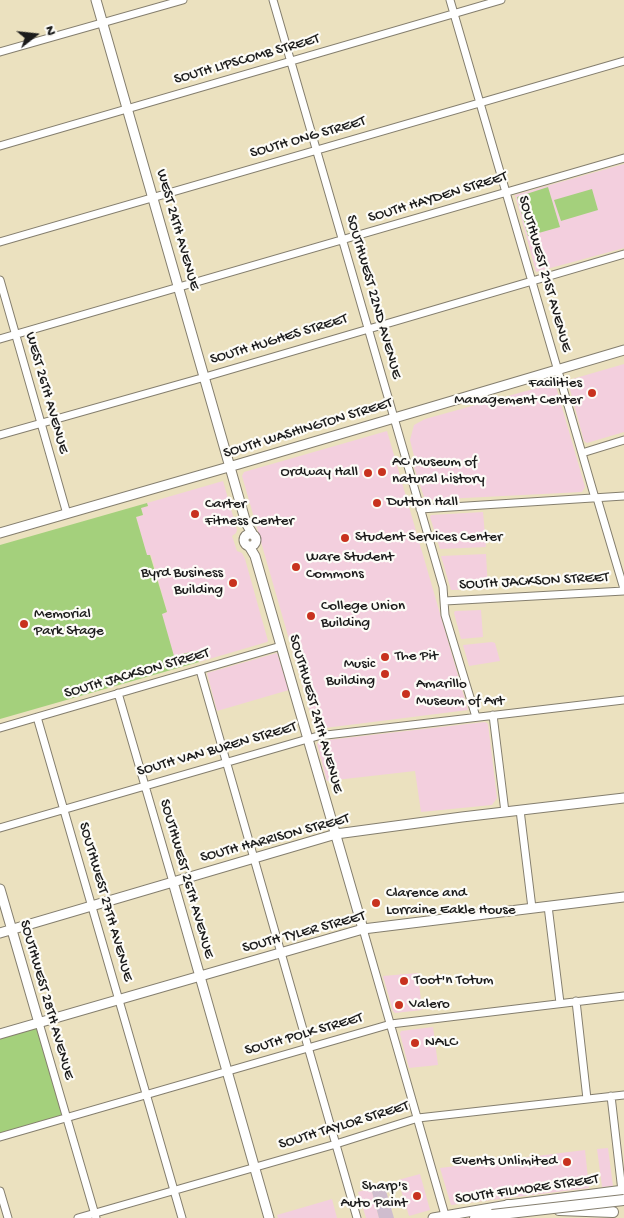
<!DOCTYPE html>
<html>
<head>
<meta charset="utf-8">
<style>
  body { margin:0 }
  #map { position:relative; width:624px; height:1218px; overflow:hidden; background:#ebe1bf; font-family:"Gochi Hand",sans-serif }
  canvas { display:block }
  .north { position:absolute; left:10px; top:10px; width:50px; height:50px; -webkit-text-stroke:4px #fdfcf7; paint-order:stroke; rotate:74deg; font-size:14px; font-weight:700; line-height:20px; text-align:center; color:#1c1c1c }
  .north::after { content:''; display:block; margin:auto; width:18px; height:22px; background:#1c1c1c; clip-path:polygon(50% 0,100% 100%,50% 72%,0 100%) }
</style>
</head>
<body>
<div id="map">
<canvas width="624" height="1218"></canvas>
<div class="north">N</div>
</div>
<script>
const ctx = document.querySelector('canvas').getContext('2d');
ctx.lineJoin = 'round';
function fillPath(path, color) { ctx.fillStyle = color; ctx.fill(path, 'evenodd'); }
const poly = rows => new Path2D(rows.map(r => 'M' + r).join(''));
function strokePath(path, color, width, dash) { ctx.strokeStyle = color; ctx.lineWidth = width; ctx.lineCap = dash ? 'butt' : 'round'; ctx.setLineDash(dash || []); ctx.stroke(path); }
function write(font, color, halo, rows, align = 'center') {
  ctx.font = font + ' "Gochi Hand",sans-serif'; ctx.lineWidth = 4.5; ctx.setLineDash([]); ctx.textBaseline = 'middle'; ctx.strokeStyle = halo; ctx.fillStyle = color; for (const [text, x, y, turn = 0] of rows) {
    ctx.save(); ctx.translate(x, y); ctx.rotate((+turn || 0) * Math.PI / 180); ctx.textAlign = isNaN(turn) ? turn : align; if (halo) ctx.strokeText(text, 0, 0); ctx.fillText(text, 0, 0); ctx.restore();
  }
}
fillPath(poly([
  [624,164,624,248,536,272,515,195],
  [624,364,624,432,587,443,584,441,568,382,569,380],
  [555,383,585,487,582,492,425,500,414,467,414,456,410,440,414,425,425,419],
  [387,431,468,710,317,729,314,726,242,476,244,472],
  [223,481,237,530,236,533,232,536,237,551,242,553,245,559,268,641,267,642,199,662,197,656,174,657,161,614,167,612,151,555,147,556,136,517,143,515,141,508,148,506,147,503],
  [483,512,486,547,440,549,430,517,431,515],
  [486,554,488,589,451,590,441,556],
  [481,610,483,637,461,639,454,613,455,611],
  [492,642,495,643,500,661,469,666,463,645],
  [277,653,289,690,217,711,207,673],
  [485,722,488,724,497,798,492,805,421,812,415,771,327,781,317,744,319,741],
  [418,973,422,1010,395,1013,393,1011,383,976],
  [433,1027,438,1065,409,1068,400,1034,401,1031],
  [608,1148,613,1186,602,1187,597,1149],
  [585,1150,589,1188,451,1205,440,1168],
  [420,1174,430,1210,409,1216,398,1180],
  [371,1188,379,1218,366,1218,358,1192],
  [332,1199,337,1218,278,1218,277,1215]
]), '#f3cfde');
fillPath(poly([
  [384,1184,394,1218,379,1218,371,1188]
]), '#cfbdce');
fillPath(poly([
  [548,187,560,227,528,236,517,197],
  [592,189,598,210,561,221,554,200],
  [147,503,148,506,141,508,143,515,136,517,147,555,150,555,167,612,162,614,174,656,191,652,193,656,197,655,199,662,0,719,0,545],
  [37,1027,63,1115,0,1134,0,1038]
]), '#a4d07c');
const minor = poly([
  [273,0,443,587,445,615,476,717],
  [450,0,595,498],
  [0,52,183,0],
  [0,146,501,0],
  [0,242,624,61],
  [0,280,67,514],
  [0,339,624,158],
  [0,435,205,377,624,254],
  [582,453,624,440],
  [597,498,624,589],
  [420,509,624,496],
  [445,601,624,591],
  [200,670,357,1218],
  [118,693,173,882],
  [493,715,505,812],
  [37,717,182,1218],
  [0,728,281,646],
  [520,810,532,908],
  [0,828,318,736,624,700],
  [548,906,560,1003],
  [363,929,445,1215],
  [576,1001,587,1099],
  [39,1023,96,1218],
  [611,1096,622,1191],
  [0,1137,391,1024,624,996],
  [0,1191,8,1218],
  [78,1218,336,1144,418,1118,624,1095]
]);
const major = poly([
  [96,0,246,523,252,533],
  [0,533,239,464,624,350],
  '244 540a6 6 0 1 1 12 0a6 6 0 1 1-12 0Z',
  [249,546,255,556,363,929],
  [173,882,269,1218],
  [0,889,39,1023],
  [0,933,336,834,462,817,624,798],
  [0,1034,363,929,624,897],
  [433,1218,508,1205,624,1190]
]);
const highway = poly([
  [508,1205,532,1208],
  [559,1210,613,1212],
  [475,1218,492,1215]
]);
strokePath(minor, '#847e6e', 9);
strokePath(major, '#847e6e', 11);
strokePath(highway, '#847e6e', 12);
strokePath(minor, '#fff', 7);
strokePath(major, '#fff', 9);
strokePath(highway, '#fff', 10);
const highwayBridge = poly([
  [492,1215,624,1200]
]);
strokePath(highwayBridge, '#847e6e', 12, []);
strokePath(highwayBridge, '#fff', 10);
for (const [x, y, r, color] of [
  [592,393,5,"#c8321e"],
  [382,472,5,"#c8321e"],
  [368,473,5,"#c8321e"],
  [377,503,5,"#c8321e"],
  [195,514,5,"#c8321e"],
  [345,538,5,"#c8321e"],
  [296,567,5,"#c8321e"],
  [233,583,5,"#c8321e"],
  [311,616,5,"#c8321e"],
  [24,624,5,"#c8321e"],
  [385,657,5,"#c8321e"],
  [385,674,5,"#c8321e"],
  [406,694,5,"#c8321e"],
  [376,903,5,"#c8321e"],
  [404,981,5,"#c8321e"],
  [399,1005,5,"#c8321e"],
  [415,1043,5,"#c8321e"],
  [567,1162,5,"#c8321e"],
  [417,1196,5,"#c8321e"]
]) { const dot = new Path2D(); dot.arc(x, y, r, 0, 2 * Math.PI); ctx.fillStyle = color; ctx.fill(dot); strokePath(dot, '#fdfcf7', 2); }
write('15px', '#1c1c1c', '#fdfcf7', [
  ["SOUTH LIPSCOMB STREET",247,60,-16],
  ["SOUTH ONG STREET",308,138,-16],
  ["SOUTH HAYDEN STREET",438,198,-17],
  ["WEST 24TH AVENUE",177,230,74],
  ["SOUTHWEST 21ST AVENUE",544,274,74],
  ["SOUTHWEST 22ND AVENUE",373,297,74],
  ["SOUTH HUGHES STREET",279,340,-17],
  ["WEST 26TH AVENUE",46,393,74],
  ["SOUTH WASHINGTON STREET",308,429,-17],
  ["SOUTH JACKSON STREET",534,582,-3],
  ["SOUTH JACKSON STREET",137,674,-16],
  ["SOUTHWEST 24TH AVENUE",315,714,74],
  ["SOUTH VAN BUREN STREET",217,750,-16],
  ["SOUTH HARRISON STREET",275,839,-15],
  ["SOUTHWEST 26TH AVENUE",186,879,74],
  ["SOUTHWEST 27TH AVENUE",105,902,74],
  ["SOUTH TYLER STREET",304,933,-15],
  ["SOUTHWEST 28TH AVENUE",46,1000,74],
  ["SOUTH POLK STREET",304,1035,-16],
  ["SOUTH TAYLOR STREET",344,1126,-17],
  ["SOUTH FILMORE STREET",527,1190,-8]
]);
write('15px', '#1c1c1c', '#fdfcf7', [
  ["Facilities",582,384,"right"],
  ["Management Center",582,401,"right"],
  ["AC Museum of",392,463],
  ["natural history",392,480],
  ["Ordway Hall",358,473,"right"],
  ["Dutton Hall",387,503],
  ["Carter",205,505],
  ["Fitness Center",205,522],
  ["Student Services Center",355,538],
  ["Ware Student",306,558],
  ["Commons",306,575],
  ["Byrd Business",223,574,"right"],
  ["Building",223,591,"right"],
  ["College Union",321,607],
  ["Building",321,624],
  ["Memorial",34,615],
  ["Park Stage",34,632],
  ["The Pit",395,657],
  ["Music",375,665,"right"],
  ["Building",375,682,"right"],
  ["Amarillo",416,685],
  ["Museum of Art",416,702],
  ["Clarence and",386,894],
  ["Lorraine Eakle House",386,911],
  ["Toot'n Totum",414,981],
  ["Valero",409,1005],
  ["NALC",425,1043],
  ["Events Unlimited",557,1162,"right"],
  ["Sharp's",407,1187,"right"],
  ["Auto Paint",407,1204,"right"]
], 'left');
</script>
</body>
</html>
